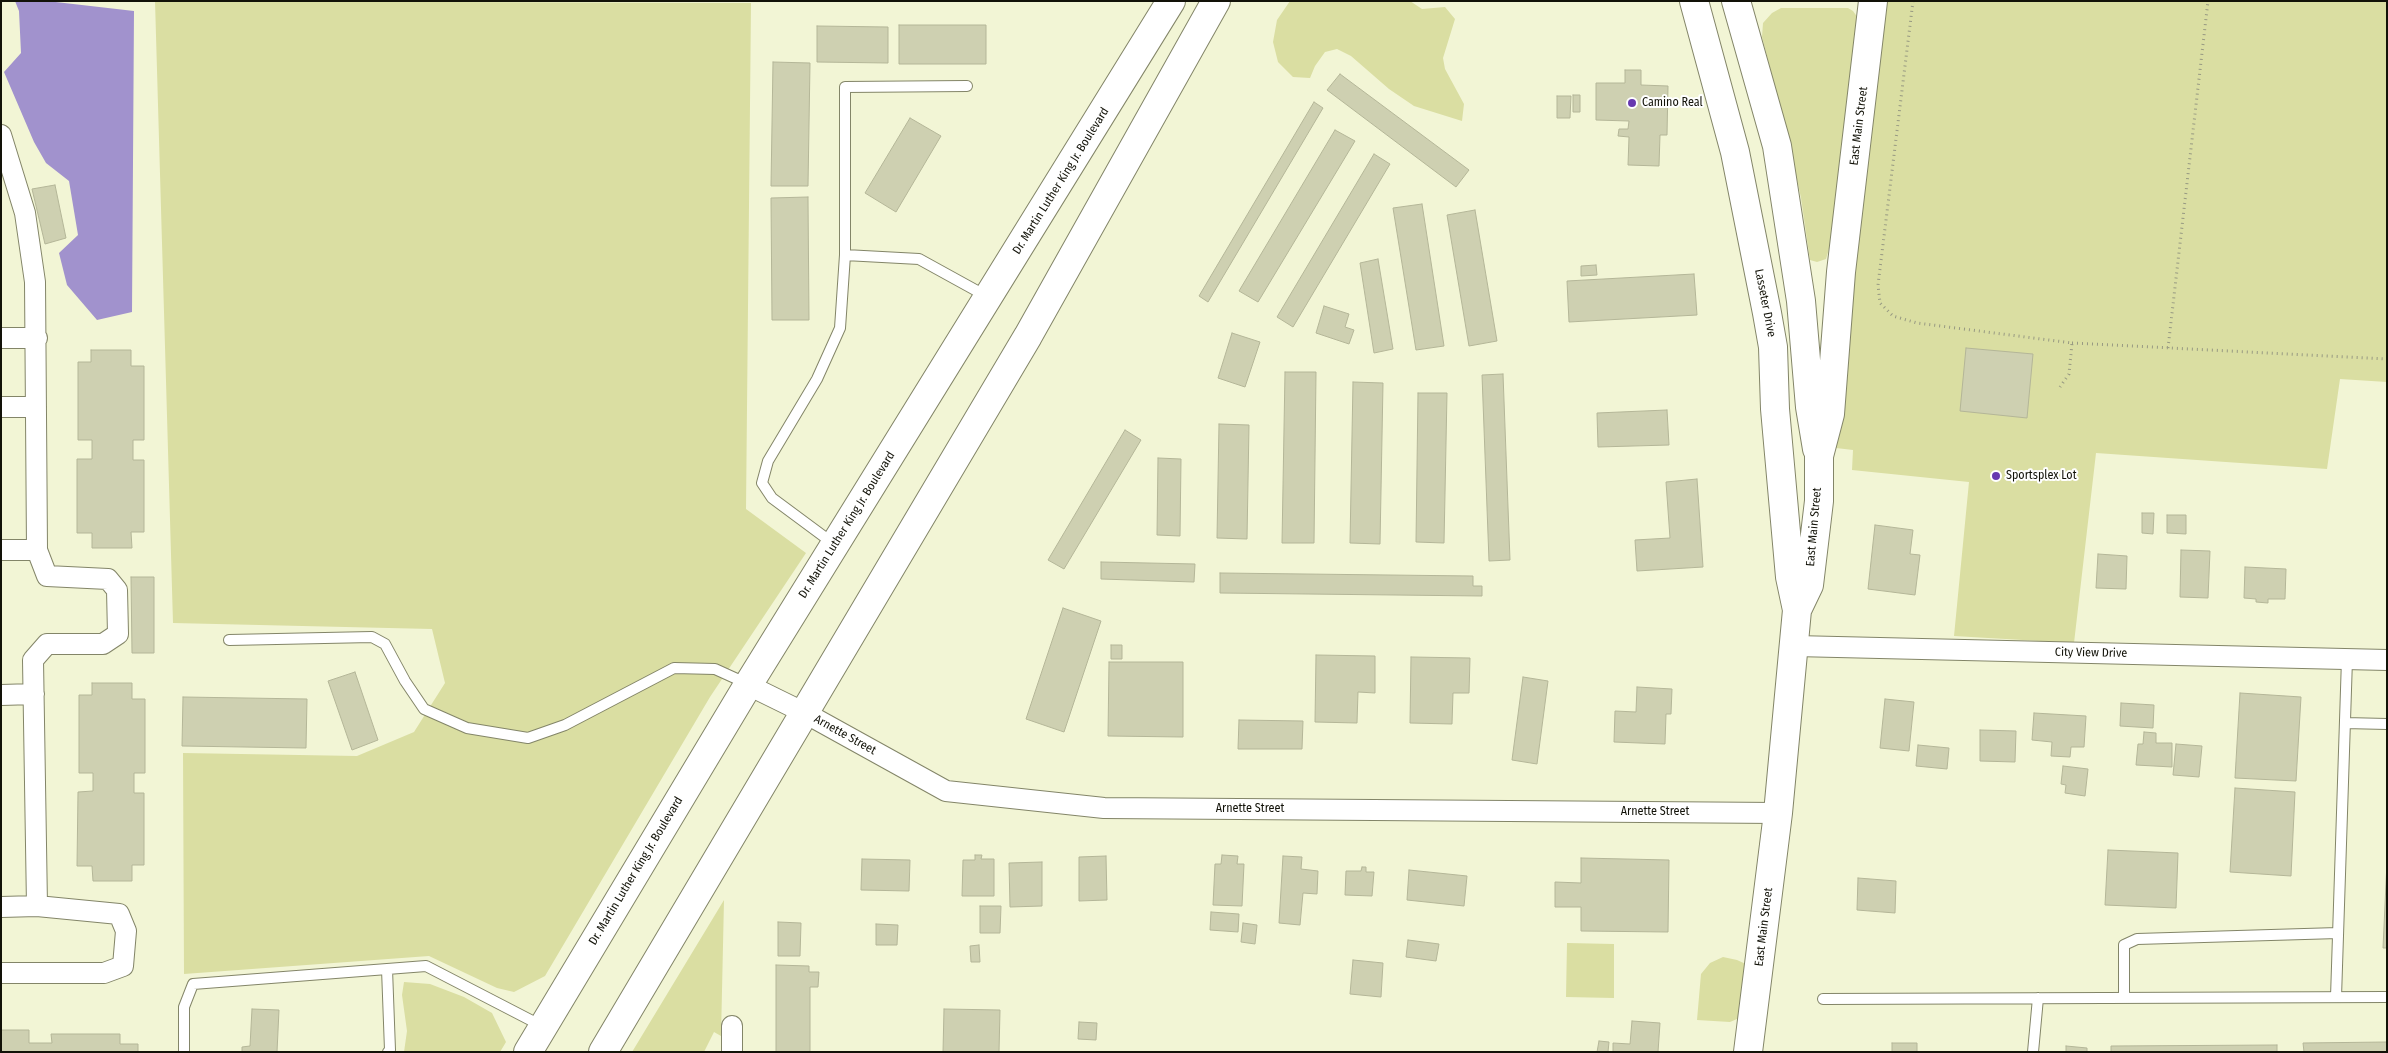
<!DOCTYPE html>
<html>
<head>
<meta charset="utf-8">
<style>
  body { margin:0 }
  #map { position:relative; width:2388px; height:1053px; overflow:hidden; background:#f2f5d5; font-family:"Fira Sans Condensed",sans-serif }
  canvas { display:block }
  .frame { position:absolute; inset:0; border:2px solid #121208; pointer-events:none }
</style>
</head>
<body>
<div id="map">
<canvas width="2388" height="1053"></canvas>
<div class="frame"></div>
</div>
<script>
const ctx = document.querySelector('canvas').getContext('2d');
ctx.lineJoin = 'round';
function fillPath(path, color) { ctx.fillStyle = color; ctx.fill(path, 'evenodd'); }
const poly = rows => new Path2D(rows.map(r => 'M' + r).join(''));
function strokePath(path, color, width, dash) { ctx.strokeStyle = color; ctx.lineWidth = width; ctx.lineCap = dash ? 'butt' : 'round'; ctx.setLineDash(dash || []); ctx.stroke(path); }
function write(font, color, halo, rows, align = 'center') {
  ctx.font = font + ' "Fira Sans Condensed",sans-serif'; ctx.lineWidth = 4; ctx.setLineDash([]); ctx.textBaseline = 'middle'; ctx.strokeStyle = halo; ctx.fillStyle = color; for (const [text, x, y, turn = 0] of rows) {
    ctx.save(); ctx.translate(x, y); ctx.rotate((+turn || 0) * Math.PI / 180); ctx.textAlign = isNaN(turn) ? turn : align; if (halo) ctx.strokeText(text, 0, 0); ctx.fillText(text, 0, 0); ctx.restore();
  }
}
fillPath(poly([
  [155,1,751,3,746,509,806,553,710,697,545,976,514,992,497,988,429,956,184,974,183,753,357,756,414,732,445,683,432,629,173,623],
  [1290,1,1410,1,1422,9,1445,7,1455,19,1443,58,1445,69,1464,104,1462,121,1414,106,1389,89,1351,56,1337,49,1325,52,1315,66,1310,78,1293,77,1278,62,1273,42,1277,20],
  [1885,1,2387,1,2387,382,2340,379,2327,469,2096,453,2074,643,1954,636,1969,482,1852,470,1853,450,1836,448],
  [1781,8,1848,8,1853,11,1858,18,1834,232,1826,259,1817,262,1810,260,1801,198,1787,133,1762,37,1763,23,1772,13],
  [724,900,721,1036,714,1032,704,1052,632,1052],
  [1567,943,1614,944,1614,998,1566,997],
  [1723,957,1737,960,1748,965,1744,1016,1730,1022,1697,1020,1701,974,1710,963],
  [404,982,430,984,464,997,492,1013,506,1042,500,1052,404,1052,407,1031,402,995]
]), '#dadea2');
fillPath(poly([
  [15,1,47,1,134,11,132,312,97,320,67,285,59,253,78,235,69,181,46,163,34,142,4,72,21,53,19,11]
]), '#a192cd');
const building = poly([
  [899,25,986,25,986,64,899,64,899,25],
  [817,26,888,27,888,63,817,62,817,26],
  [773,62,810,63,808,186,771,186,773,62],
  [1625,70,1641,70,1641,85,1668,86,1667,135,1660,135,1659,166,1628,165,1629,137,1618,136,1619,129,1628,129,1629,121,1596,120,1596,83,1625,83,1625,70],
  [1340,74,1469,170,1456,187,1327,90,1340,74],
  [1573,95,1580,95,1580,112,1573,112,1573,95],
  [1557,96,1571,96,1570,118,1557,118,1557,96],
  [1314,102,1323,108,1208,302,1199,296,1314,102],
  [910,118,941,136,896,212,865,193,910,118],
  [1335,130,1355,141,1258,302,1239,291,1335,130],
  [1374,154,1390,164,1293,327,1277,317,1374,154],
  [55,185,66,238,45,244,32,189,55,185],
  [808,197,809,320,772,320,771,198,808,197],
  [1422,204,1444,346,1416,350,1393,208,1422,204],
  [1475,210,1497,341,1469,346,1447,215,1475,210],
  [1378,259,1393,349,1374,353,1360,263,1378,259],
  [1596,265,1597,275,1581,276,1581,266,1596,265],
  [1694,274,1697,315,1569,322,1567,281,1694,274],
  [1324,306,1349,314,1345,327,1354,330,1349,344,1316,333,1324,306],
  [1232,333,1260,342,1245,387,1218,378,1232,333],
  [1966,348,2033,354,2027,418,1960,411,1966,348],
  [91,350,131,350,131,366,144,366,144,440,133,440,133,460,144,460,144,532,131,532,132,548,92,548,92,533,77,533,77,459,92,459,92,440,78,440,78,362,91,362,91,350],
  [1285,372,1316,372,1314,543,1282,543,1285,372],
  [1503,374,1510,560,1489,561,1482,375,1503,374],
  [1353,382,1383,383,1380,544,1350,543,1353,382],
  [1418,393,1447,393,1444,543,1416,542,1418,393],
  [1667,410,1669,445,1598,447,1597,413,1667,410],
  [1219,424,1249,425,1247,539,1217,538,1219,424],
  [1125,430,1141,440,1064,569,1048,560,1125,430],
  [1158,458,1181,459,1180,536,1157,535,1158,458],
  [1697,479,1703,567,1637,571,1635,540,1670,538,1666,482,1697,479],
  [2142,513,2154,513,2153,534,2142,533,2142,513],
  [2167,515,2186,515,2186,534,2167,533,2167,515],
  [1875,525,1913,530,1910,554,1920,555,1915,595,1868,589,1875,525],
  [2181,550,2210,551,2208,598,2180,597,2181,550],
  [2098,554,2127,556,2126,589,2096,588,2098,554],
  [1101,562,1195,564,1194,582,1101,579,1101,562],
  [2245,567,2286,569,2285,599,2268,599,2268,603,2256,602,2256,599,2244,598,2245,567],
  [1220,573,1473,576,1473,586,1482,586,1482,596,1220,593,1220,573],
  [131,577,154,577,154,653,132,653,131,577],
  [1063,608,1101,621,1064,732,1026,719,1063,608],
  [1111,645,1122,645,1122,659,1111,659,1111,645],
  [1316,655,1375,656,1375,693,1358,692,1357,723,1315,722,1316,655],
  [1411,657,1470,658,1469,693,1453,693,1452,724,1410,723,1411,657],
  [1109,662,1183,662,1183,737,1108,736,1109,662],
  [355,672,378,740,352,750,328,681,355,672],
  [1523,677,1548,681,1537,764,1512,760,1523,677],
  [92,683,132,683,132,699,145,699,145,773,134,773,134,793,144,793,144,865,132,865,132,881,93,881,92,866,77,866,78,792,93,791,93,773,79,773,79,695,92,695,92,683],
  [1637,687,1672,689,1671,714,1666,714,1665,744,1614,742,1615,711,1636,712,1637,687],
  [2240,693,2301,697,2296,781,2235,778,2240,693],
  [183,697,307,699,306,748,182,746,183,697],
  [1885,699,1914,702,1909,751,1880,748,1885,699],
  [2121,703,2154,705,2153,728,2120,726,2121,703],
  [2034,713,2086,716,2084,747,2071,747,2070,757,2051,756,2052,742,2032,740,2034,713],
  [1239,720,1303,721,1302,749,1238,749,1239,720],
  [1980,730,2016,731,2015,762,1980,761,1980,730],
  [2144,732,2156,733,2156,743,2172,743,2172,767,2136,765,2138,744,2143,744,2144,732],
  [2176,744,2202,746,2199,777,2173,775,2176,744],
  [1918,745,1949,748,1947,769,1916,766,1918,745],
  [2063,766,2088,769,2085,796,2065,793,2066,785,2061,784,2063,766],
  [2235,788,2295,792,2291,876,2230,872,2235,788],
  [2108,850,2178,853,2176,908,2105,905,2108,850],
  [975,855,982,855,981,859,994,859,994,896,962,896,963,860,975,860,975,855],
  [1222,855,1238,856,1237,864,1244,864,1242,906,1213,905,1215,864,1221,864,1222,855],
  [1106,856,1107,900,1079,901,1079,857,1106,856],
  [1283,856,1302,857,1301,869,1318,871,1317,894,1303,893,1300,925,1279,923,1283,856],
  [1581,858,1669,860,1668,932,1581,931,1581,907,1555,907,1555,882,1581,883,1581,858],
  [862,859,910,860,909,891,861,890,862,859],
  [1042,862,1042,906,1010,907,1009,863,1042,862],
  [2387,862,2387,948,2383,948,2387,862],
  [1362,867,1366,867,1366,872,1374,872,1372,896,1345,895,1346,871,1361,871,1362,867],
  [1409,870,1467,876,1464,906,1407,900,1409,870],
  [1858,878,1896,881,1895,913,1857,910,1858,878],
  [980,906,1001,906,1000,933,980,933,980,906],
  [1211,912,1239,914,1238,932,1210,930,1211,912],
  [778,922,801,923,800,956,778,956,778,922],
  [1243,923,1257,925,1255,944,1241,942,1243,923],
  [876,924,898,925,897,945,876,945,876,924],
  [1408,940,1439,944,1436,961,1406,957,1408,940],
  [979,945,980,962,971,962,970,946,979,945],
  [1353,960,1383,963,1381,997,1350,994,1353,960],
  [776,965,809,966,809,972,819,972,818,987,810,987,810,1052,776,1052,776,965],
  [252,1009,279,1010,277,1052,242,1052,242,1047,250,1046,252,1009],
  [944,1009,1000,1010,999,1052,943,1052,944,1009],
  [1632,1021,1660,1023,1658,1052,1613,1052,1613,1043,1630,1044,1632,1021],
  [1079,1022,1097,1023,1096,1040,1078,1039,1079,1022],
  [1,1030,29,1030,29,1043,52,1043,51,1034,120,1034,120,1044,138,1044,138,1052,1,1052,1,1030],
  [1599,1041,1609,1042,1608,1052,1597,1052,1599,1041],
  [2387,1042,2387,1052,2304,1052,2303,1043,2387,1042],
  [1892,1043,1917,1043,1917,1052,1892,1052,1892,1043],
  [2277,1045,2277,1052,2111,1052,2111,1046,2277,1045],
  [2066,1046,2087,1048,2087,1052,2066,1052,2066,1046]
]);
fillPath(building, '#ced0b1');
strokePath(building, '#b4b698', 1);
const lane = poly([
  [845,255,845,87,967,86],
  [834,544,772,498,762,483,768,461,817,379,840,328,845,255,919,259,988,297],
  [229,640,372,637,385,644,405,681,424,709,467,728,528,738,565,725,674,668,715,669,748,684],
  [2345,723,2387,724],
  [387,969,390,1050,388,1052],
  [2336,997,2347,659],
  [2124,998,2124,945,2137,939,2338,933],
  [1823,999,2387,997],
  [184,1052,184,1007,193,984,426,966,542,1026],
  [2033,1052,2038,998]
]);
const street = poly([
  [1,135,25,213,35,282,37,550,47,576,108,579,117,590,118,634,103,644,47,644,33,660,37,906,119,914,126,931,123,966,104,973,1,973],
  [1,338,37,338],
  [1,407,36,407],
  [1,550,37,550],
  [1795,646,2387,660],
  [748,685,805,713,946,791,1104,808,1778,813],
  [1,695,34,694],
  [1,907,37,906],
  [732,1026,732,1052]
]);
const secondary = poly([
  [1694,1,1735,152,1767,313,1773,347,1775,409,1790,577,1797,610],
  [1736,1,1777,146,1801,301,1810,407,1817,449],
  [1748,1052,1778,813,1797,610,1809,585,1819,501,1819,456,1830,414,1841,272,1873,1]
]);
const primary = poly([
  [528,1052,748,685,1171,1],
  [603,1052,1028,336,1216,1]
]);
strokePath(lane, '#838568', 12);
strokePath(street, '#838568', 22);
strokePath(secondary, '#838568', 30);
strokePath(primary, '#838568', 30);
strokePath(poly([
  [1913,1,1878,285,1880,303,1893,316,1917,323,2072,343,2069,374,2060,387],
  [2072,343,2387,359],
  [2168,348,2208,1]
]), '#979982', 3, [1, 4]);
strokePath(lane, '#fff', 10);
strokePath(street, '#fff', 20);
strokePath(secondary, '#fff', 28);
strokePath(primary, '#fff', 28);
for (const [x, y, r, color] of [
  [1632,103,5,"#6638b0"],
  [1996,476,5,"#6638b0"]
]) { const dot = new Path2D(); dot.arc(x, y, r, 0, 2 * Math.PI); ctx.fillStyle = color; ctx.fill(dot); strokePath(dot, '#fff', 2); }
write('12px', '#121208', '#fff', [
  ["Camino Real",1642,103],
  ["Sportsplex Lot",2006,476]
], 'left');
write('12px', '#121208', '#fff', [
  ["East Main Street",1859,126,-83],
  ["Dr. Martin Luther King Jr. Boulevard",1061,181,-58],
  ["Lasseter Drive",1765,303,79],
  ["Dr. Martin Luther King Jr. Boulevard",847,525,-58],
  ["East Main Street",1814,527,-85],
  ["City View Drive",2091,653,1],
  ["Arnette Street",845,735,29],
  ["Arnette Street",1250,809],
  ["Arnette Street",1655,812],
  ["Dr. Martin Luther King Jr. Boulevard",636,871,-59],
  ["East Main Street",1764,927,-83]
]);
</script>
</body>
</html>
